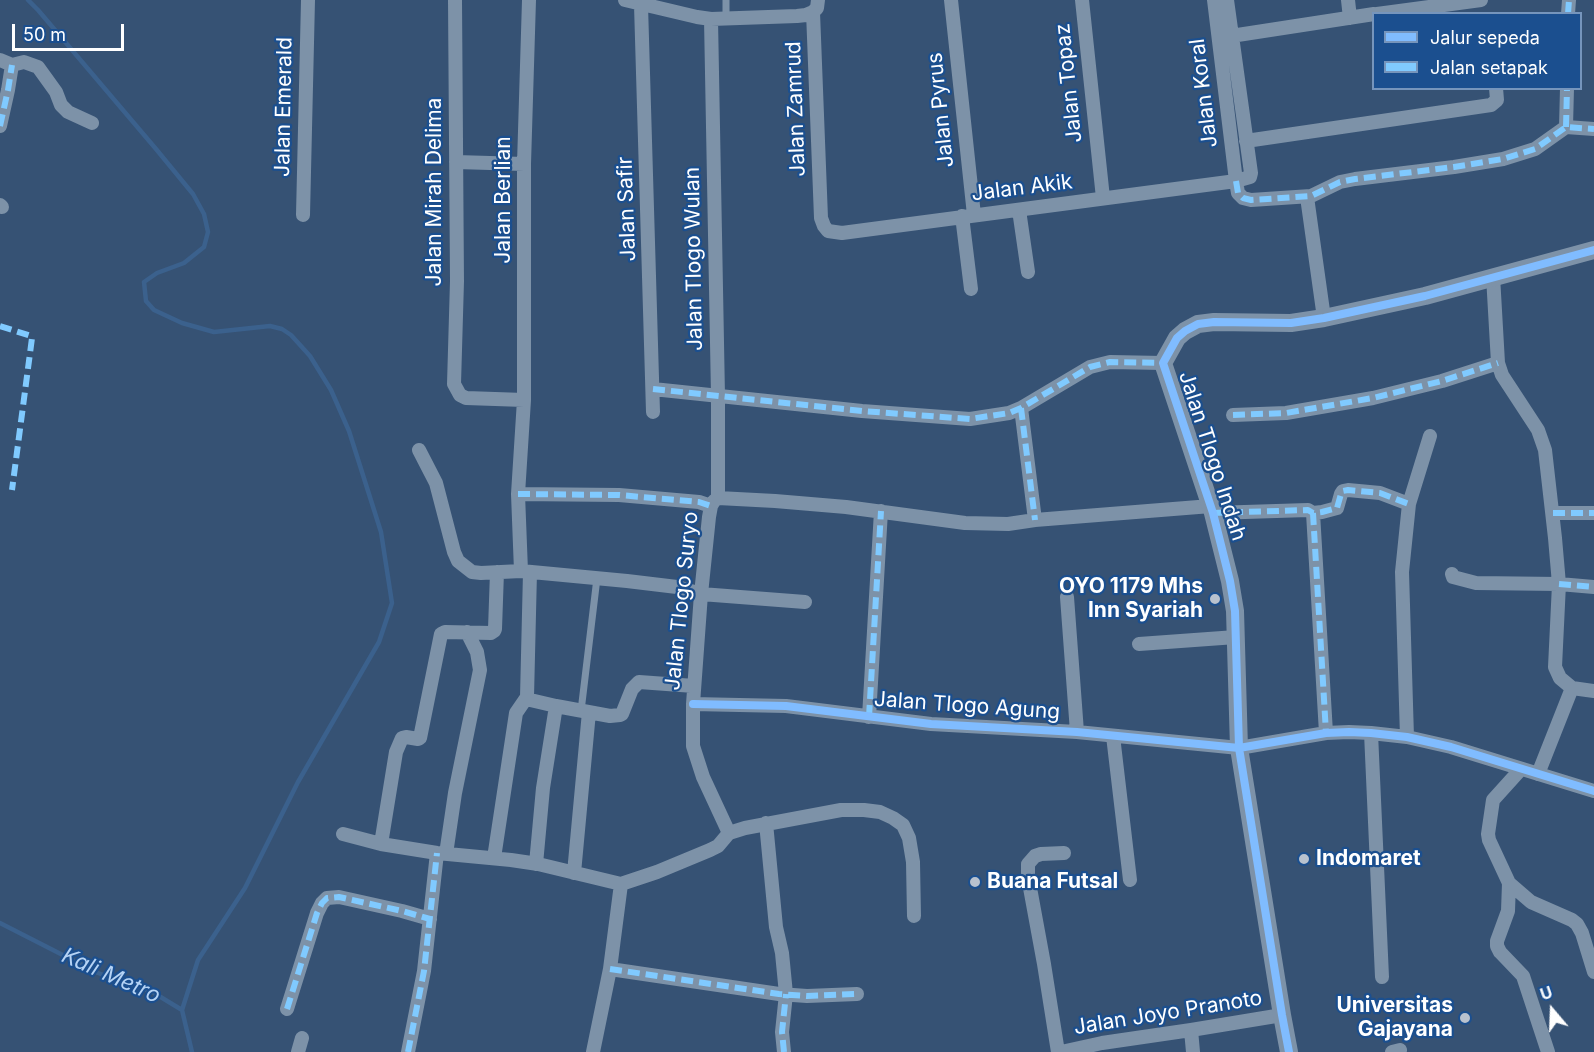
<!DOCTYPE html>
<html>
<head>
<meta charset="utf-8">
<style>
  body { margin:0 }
  #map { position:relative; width:1594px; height:1052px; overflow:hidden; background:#365274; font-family:Inter,sans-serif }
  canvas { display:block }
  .legend { position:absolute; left:1372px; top:12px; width:210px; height:78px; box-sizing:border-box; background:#1b4f8f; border:2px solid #7695bc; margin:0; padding:8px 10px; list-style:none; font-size:18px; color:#fff }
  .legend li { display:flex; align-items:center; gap:12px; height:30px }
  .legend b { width:30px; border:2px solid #7695bc }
  .north { position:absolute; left:1522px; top:980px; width:60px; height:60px; -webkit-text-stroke:4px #1b4f8f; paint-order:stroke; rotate:341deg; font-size:16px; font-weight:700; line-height:24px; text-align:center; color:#fff }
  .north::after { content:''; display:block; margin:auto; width:21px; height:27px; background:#fff; clip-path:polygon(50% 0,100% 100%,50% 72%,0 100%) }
  .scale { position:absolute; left:12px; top:24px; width:112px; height:27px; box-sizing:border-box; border:3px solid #fff; border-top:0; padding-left:8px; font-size:18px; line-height:21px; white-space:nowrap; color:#fff; -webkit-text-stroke:4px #1b4f8f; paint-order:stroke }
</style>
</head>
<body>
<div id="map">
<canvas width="1594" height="1052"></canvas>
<ul class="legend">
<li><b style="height:8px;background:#80bcff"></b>Jalur sepeda</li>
<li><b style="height:8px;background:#80caff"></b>Jalan setapak</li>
</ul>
<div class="north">U</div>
<div class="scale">50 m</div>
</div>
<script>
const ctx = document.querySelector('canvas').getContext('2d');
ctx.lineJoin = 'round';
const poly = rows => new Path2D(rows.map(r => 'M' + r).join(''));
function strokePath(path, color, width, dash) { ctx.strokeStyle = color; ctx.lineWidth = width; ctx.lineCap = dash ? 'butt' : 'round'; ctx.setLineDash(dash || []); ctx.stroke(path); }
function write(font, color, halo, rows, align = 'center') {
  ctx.font = font + ' Inter,sans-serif'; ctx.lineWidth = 4.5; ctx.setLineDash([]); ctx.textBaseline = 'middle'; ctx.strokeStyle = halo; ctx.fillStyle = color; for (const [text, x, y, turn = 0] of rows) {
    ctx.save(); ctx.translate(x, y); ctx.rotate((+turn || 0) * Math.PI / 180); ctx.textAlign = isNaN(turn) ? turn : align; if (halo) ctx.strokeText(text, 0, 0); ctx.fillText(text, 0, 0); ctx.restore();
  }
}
strokePath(poly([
  [28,0,38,10,156,149,193,194,204,214,208,232,204,247,184,263,157,273,144,282,146,301,154,310,182,323,214,332,270,326,282,329,291,335,310,356,331,390,349,431,381,532,392,603,379,642,298,782,245,888,198,960,182,1010],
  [0,923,98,973,154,993,182,1010,192,1052]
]), '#3b618d', 4.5);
strokePath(poly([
  [726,18,726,0],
  [581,711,597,578]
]), '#7d92a8', 7);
strokePath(poly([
  [455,0,457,281,454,384,460,395,466,398,524,400],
  [625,0,697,17,711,19,797,16,806,15,813,12],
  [818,0,817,8,813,12,821,218,824,226,828,231,842,233,1236,181,1250,177,1251,173,1227,0],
  [951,0,974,215],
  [1082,0,1103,198],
  [1214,0,1236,181,1238,193,1243,198,1251,200,1311,196,1340,182,1355,179,1454,167,1503,159,1535,149,1566,127,1594,129],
  [1348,0,1350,18],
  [641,5,653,412],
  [1377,14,1481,0],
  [1568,14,1569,0],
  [711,19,718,396,718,498],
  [1231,36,1374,14],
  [0,60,12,65,24,62,38,67,56,92,61,105,68,112,92,123],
  [0,126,8,90,12,65],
  [1566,127,1567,88],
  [1246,141,1491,105,1497,100,1496,88],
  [456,162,524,164],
  [1307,197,1324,318],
  [0,205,2,207],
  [1019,210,1028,272],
  [303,215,308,0],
  [962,216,971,289],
  [1493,276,1498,363,1502,375,1538,430,1545,450,1555,538,1559,584,1555,667,1560,678,1572,688,1594,691],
  [653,389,862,411,970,419,1009,413,1021,408,1090,367,1110,362,1163,363],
  [1021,408,1035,520],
  [1233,415,1286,413,1373,398,1442,381,1498,363],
  [419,450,436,483,454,552,458,561,472,572,481,573,521,571,627,581,677,587,701,594,805,602],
  [518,494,619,495,699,502,711,506],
  [1213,513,1308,510,1313,513,1322,512,1337,508,1341,494,1343,491,1348,490,1380,493,1409,504],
  [1313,513,1326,733],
  [1553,513,1594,513],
  [521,571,518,494,524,400,524,164,529,0],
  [1452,574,1453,577,1476,583,1559,584,1594,587],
  [1067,597,1077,732],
  [1139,644,1236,637],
  [526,699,556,706],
  [693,704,786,706,931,724,1077,732,1239,748,1326,733,1349,732,1371,733,1407,737,1451,747,1594,791],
  [869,717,881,511],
  [1371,733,1382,977],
  [1113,736,1130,880],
  [1407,737,1402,572,1409,504,1430,436],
  [1521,769,1493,800,1488,834,1489,840,1509,883,1531,902,1572,920,1577,924,1582,933,1594,972],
  [1538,774,1572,688],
  [766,823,776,927,782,953,786,994,782,1032,784,1052],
  [729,833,703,777,693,746,693,704,701,594,709,517,711,506,714,501,718,498,775,501,846,507,965,523,1008,524,1035,520,1211,506],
  [729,833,745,828,841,810,864,810,880,812,893,818,903,825,909,838,913,862,914,916],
  [343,834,381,844,437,853,511,860,538,864,621,884,657,872,710,850,718,846,729,833],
  [381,844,396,752,402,738,406,737,418,739,420,738,441,634,445,632,491,633,494,631,495,629,497,572],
  [446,854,455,793,480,670,477,652,467,632],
  [494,858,516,713,527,697,530,572],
  [536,864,543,788,556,706,610,716,620,715,622,714,632,689,639,682,694,686],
  [574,873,589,712],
  [1509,883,1508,911,1497,941,1497,946,1500,952,1523,976,1548,1052],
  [610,969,779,994,807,996,857,994],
  [287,1009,317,913,322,903,327,898,339,897,402,911,430,919],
  [1191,1030,1193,1052],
  [298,1052,302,1038],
  [408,1052,424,971,437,853],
  [593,1052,610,969,621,884],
  [1058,1052,1044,964,1028,877,1028,864,1035,856,1041,854,1064,853],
  [1061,1052,1102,1043,1191,1030,1282,1015],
  [1392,1052,1400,1050]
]), '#7d92a8', 14);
strokePath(poly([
  [1289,1052,1282,1015,1239,748,1235,611,1230,581,1213,513,1163,363,1177,338,1185,331,1198,324,1214,322,1291,323,1324,318,1425,296,1594,250]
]), '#7d92a8', 18);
strokePath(poly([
  [1568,14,1569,0],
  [0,126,8,90,12,65],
  [1566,127,1567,88],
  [1236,181,1238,193,1243,198,1251,200,1311,196,1340,182,1355,179,1454,167,1503,159,1535,149,1566,127,1594,129],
  [0,326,31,336,32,338,12,490],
  [653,389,862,411,970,419,1009,413,1021,408,1090,367,1110,362,1163,363],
  [1021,408,1035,520],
  [1233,415,1286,413,1373,398,1442,381,1498,363],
  [518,494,619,495,699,502,711,506],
  [1213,513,1308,510,1313,513,1322,512,1337,508,1341,494,1343,491,1348,490,1380,493,1409,504],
  [1313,513,1326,733],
  [1553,513,1594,513],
  [1559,584,1594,587],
  [869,717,881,511],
  [610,969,779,994,807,996,857,994],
  [287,1009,317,913,322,903,327,898,339,897,402,911,430,919],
  [408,1052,424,971,437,853],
  [784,1052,782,1032,786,994]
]), '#80caff', 6, [12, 6]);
strokePath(poly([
  [693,704,786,706,931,724,1077,732,1239,748,1326,733,1349,732,1371,733,1407,737,1451,747,1594,791],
  [1289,1052,1282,1015,1239,748,1235,611,1230,581,1213,513,1163,363,1177,338,1185,331,1198,324,1214,322,1291,323,1324,318,1425,296,1594,250]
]), '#80bcff', 8);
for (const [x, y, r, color] of [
  [1215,599,6,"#b9c2ce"],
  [1304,859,6,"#b9c2ce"],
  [975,882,6,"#b9c2ce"],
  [1465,1018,6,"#b9c2ce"]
]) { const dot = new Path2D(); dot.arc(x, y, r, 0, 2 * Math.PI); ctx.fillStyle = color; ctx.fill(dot); strokePath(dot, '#1b4f8f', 2); }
write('21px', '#fff', '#1b4f8f', [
  ["Jalan Topaz",1069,83,-96],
  ["Jalan Koral",1204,93,-97],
  ["Jalan Emerald",284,107,-89],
  ["Jalan Zamrud",796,109,-92],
  ["Jalan Pyrus",941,110,-96],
  ["Jalan Akik",1022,188,-7],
  ["Jalan Mirah Delima",435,192,-90],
  ["Jalan Berlian",504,200,-90],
  ["Jalan Safir",627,209,-92],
  ["Jalan Tlogo Wulan",694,259,-91],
  ["Jalan Tlogo Indah",1212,456,72],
  ["Jalan Tlogo Suryo",682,601,-84],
  ["Jalan Tlogo Agung",967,706,4],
  ["Jalan Joyo Pranoto",1168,1013,-9]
]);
write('bold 21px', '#fff', '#1b4f8f', [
  ["OYO 1179 Mhs",1203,587],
  ["Inn Syariah",1203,611],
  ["Indomaret",1316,859,"left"],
  ["Buana Futsal",987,882,"left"],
  ["Universitas",1453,1006],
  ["Gajayana",1453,1030]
], 'right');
write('italic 22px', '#b5d3f5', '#1b4f8f', [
  ["Kali Metro",111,976,24]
]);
</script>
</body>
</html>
